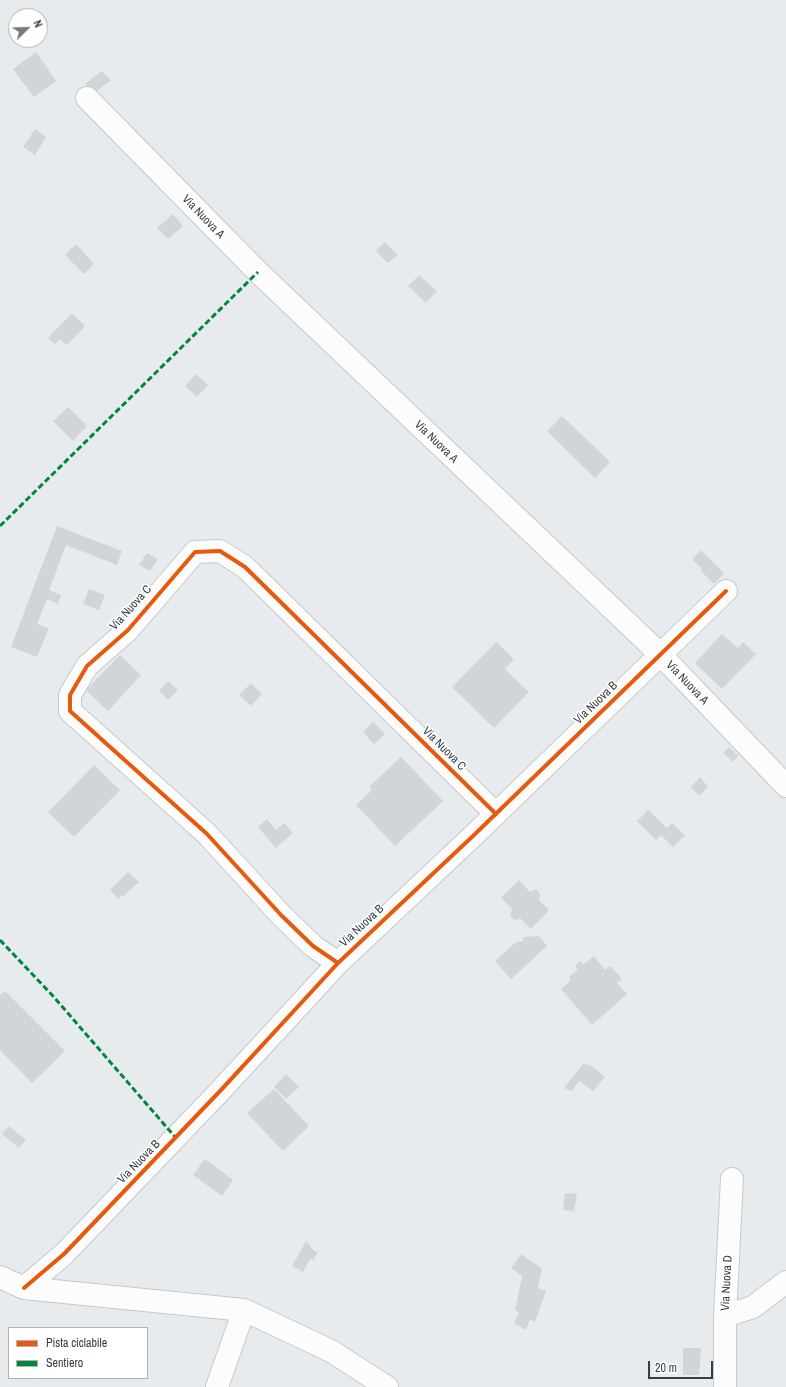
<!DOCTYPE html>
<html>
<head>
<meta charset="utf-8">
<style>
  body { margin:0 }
  #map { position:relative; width:786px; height:1387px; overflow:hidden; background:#e8ebee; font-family:"Archivo Narrow",sans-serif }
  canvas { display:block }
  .legend { position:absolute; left:8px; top:1327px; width:140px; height:52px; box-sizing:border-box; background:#fff; border:1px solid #aeb2b4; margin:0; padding:5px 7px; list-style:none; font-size:12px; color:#353f43 }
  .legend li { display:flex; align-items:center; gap:8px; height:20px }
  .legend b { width:20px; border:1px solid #aeb2b4 }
  .north { position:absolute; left:8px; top:8px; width:40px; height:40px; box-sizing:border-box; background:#fff; border:1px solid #aeb2b4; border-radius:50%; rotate:67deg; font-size:11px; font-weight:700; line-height:16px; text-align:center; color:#353f43 }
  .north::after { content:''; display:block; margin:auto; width:14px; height:18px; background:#747b7f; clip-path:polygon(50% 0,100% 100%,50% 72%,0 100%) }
  .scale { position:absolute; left:648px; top:1361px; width:65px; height:18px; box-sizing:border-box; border:2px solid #353f43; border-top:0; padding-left:5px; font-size:12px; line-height:14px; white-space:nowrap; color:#353f43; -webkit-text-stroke:3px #fff; paint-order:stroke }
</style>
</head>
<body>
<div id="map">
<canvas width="786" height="1387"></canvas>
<ul class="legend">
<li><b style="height:5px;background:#e8590c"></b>Pista ciclabile</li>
<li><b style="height:5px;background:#00873e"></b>Sentiero</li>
</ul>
<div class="north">N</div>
<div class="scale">20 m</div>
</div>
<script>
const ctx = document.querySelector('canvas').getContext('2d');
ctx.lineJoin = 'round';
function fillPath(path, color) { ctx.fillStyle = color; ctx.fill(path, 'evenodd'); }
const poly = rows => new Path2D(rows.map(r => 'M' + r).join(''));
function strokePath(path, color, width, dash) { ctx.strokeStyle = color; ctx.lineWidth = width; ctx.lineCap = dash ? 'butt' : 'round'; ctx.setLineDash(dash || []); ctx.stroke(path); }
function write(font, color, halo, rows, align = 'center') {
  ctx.font = font + ' "Archivo Narrow",sans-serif'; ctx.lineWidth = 3; ctx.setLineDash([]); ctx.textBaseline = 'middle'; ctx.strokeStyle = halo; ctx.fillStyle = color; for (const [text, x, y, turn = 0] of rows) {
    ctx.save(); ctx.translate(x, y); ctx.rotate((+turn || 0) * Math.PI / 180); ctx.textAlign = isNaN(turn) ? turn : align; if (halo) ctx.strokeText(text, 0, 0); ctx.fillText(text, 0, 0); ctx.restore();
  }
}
fillPath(poly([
  [36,52,56,81,34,97,13,69],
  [102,71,111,80,93,94,85,84],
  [35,129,46,137,35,155,23,147],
  [173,214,183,226,168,239,157,228],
  [385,242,398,255,388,263,376,251],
  [76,244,94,264,84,274,65,255],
  [419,275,437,291,426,303,408,286],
  [72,313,85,326,67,345,60,339,55,344,48,338],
  [196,374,208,385,197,397,185,386],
  [68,407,87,426,73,441,53,421],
  [562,416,610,462,595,478,547,431],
  [57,526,122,551,117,565,66,545,49,590,61,595,58,604,47,599,37,624,49,628,37,657,11,647],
  [701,550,724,573,714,584,701,571,702,569,692,559],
  [147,553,158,559,150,571,139,565],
  [89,589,105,595,99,610,83,604],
  [722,634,738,648,743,642,756,654,722,689,695,663],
  [496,642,514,659,505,669,529,692,494,728,452,687],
  [120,655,141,675,108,711,86,690],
  [168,681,178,690,168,700,159,691],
  [251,683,262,694,251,706,239,695],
  [373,722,385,734,374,744,363,732],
  [729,747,738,756,733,762,723,753],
  [401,757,443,801,395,846,356,805,372,790,369,787],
  [94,765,120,790,74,837,48,812],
  [700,777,708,787,699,796,691,787],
  [648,810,667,828,672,823,685,835,673,847,661,835,656,840,637,821],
  [267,819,276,830,284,823,293,833,276,848,258,827],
  [128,872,139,882,124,896,122,895,118,899,110,890],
  [519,880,530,892,535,889,538,891,540,895,539,900,549,910,531,929,520,918,517,920,512,919,510,915,512,909,501,898],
  [539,936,547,946,511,979,495,961,516,942,523,941,523,937],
  [594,956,605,970,610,966,622,979,617,983,627,994,592,1025,561,989,571,980,569,977,578,970,575,966,580,961,583,965],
  [5,991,65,1051,32,1083,0,1050,0,995],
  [584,1063,588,1066,589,1064,605,1077,593,1091,579,1081,572,1091,564,1088],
  [286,1074,299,1087,286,1099,274,1087],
  [274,1089,309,1126,283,1151,247,1113],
  [9,1126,26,1140,19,1148,2,1134],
  [205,1159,233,1180,222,1196,193,1175],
  [565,1193,577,1194,574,1211,563,1210],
  [306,1241,314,1251,318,1252,313,1260,310,1259,303,1272,292,1266],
  [521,1254,542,1269,538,1288,546,1291,535,1322,530,1319,526,1330,514,1323,519,1312,515,1310,522,1276,511,1268],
  [683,1348,701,1348,699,1375,683,1375]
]), '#d0d5d7');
const street = poly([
  [87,98,258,272,660,654,786,786],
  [338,963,313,946,281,915,207,834,70,711,70,695,87,666,128,630,195,552,220,551,245,567,496,814],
  [0,1277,24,1288,244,1310,331,1351,387,1387],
  [24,1288,64,1254,221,1090,338,963,474,835,726,591],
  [725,1316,753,1307,786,1282],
  [217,1387,244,1310],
  [725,1387,725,1316,732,1179]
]);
strokePath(street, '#c5c9cc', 24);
strokePath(street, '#fcfcfc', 22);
strokePath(poly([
  [0,526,258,272],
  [0,940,53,996,176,1138]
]), '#00873e', 3, [6, 3]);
strokePath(poly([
  [338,963,313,946,281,915,207,834,70,711,70,695,87,666,128,630,195,552,220,551,245,567,496,814],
  [24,1288,64,1254,221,1090,338,963,474,835,726,591]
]), '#e8590c', 4);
write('12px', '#353f43', '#fff', [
  ["Via Nuova A",203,217,46],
  ["Via Nuova A",436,442,44],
  ["Via Nuova C",131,608,-48],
  ["Via Nuova A",687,683,46],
  ["Via Nuova B",596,703,-44],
  ["Via Nuova C",444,749,45],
  ["Via Nuova B",362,926,-43],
  ["Via Nuova B",139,1162,-46],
  ["Via Nuova D",727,1283,-87]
]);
</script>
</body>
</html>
